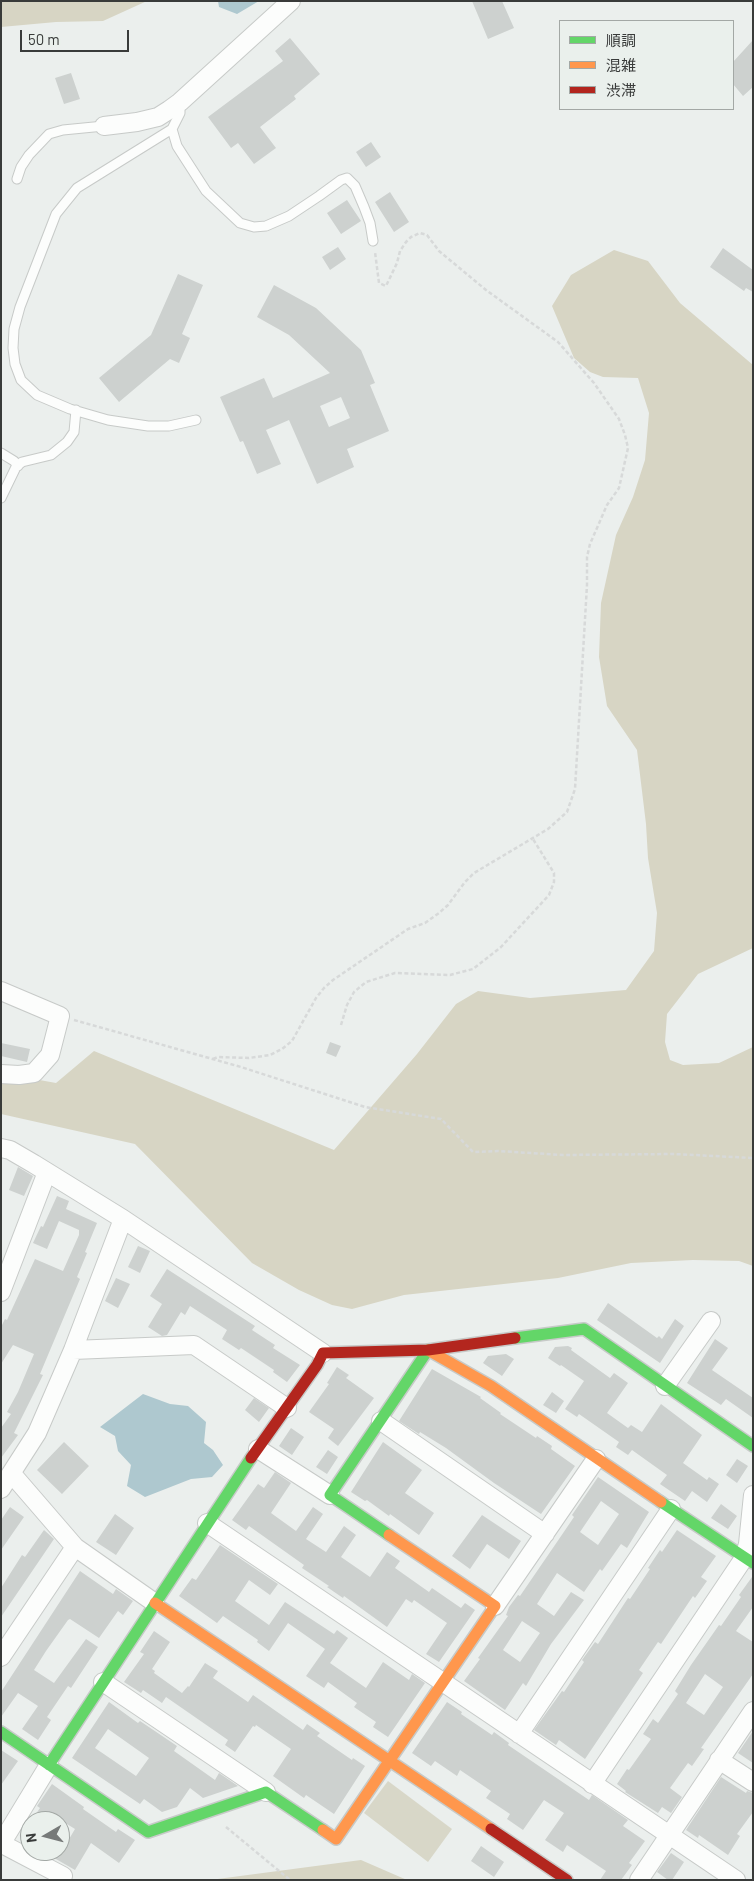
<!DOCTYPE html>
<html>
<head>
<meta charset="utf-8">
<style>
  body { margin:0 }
  #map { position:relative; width:754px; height:1881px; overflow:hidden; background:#ebefed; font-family:Barlow,"Noto Sans JP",sans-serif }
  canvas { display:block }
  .frame { position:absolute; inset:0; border:2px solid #393b3a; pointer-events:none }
  .legend { position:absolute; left:559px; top:20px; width:175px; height:90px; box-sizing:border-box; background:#eaf0ec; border:1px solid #a3a8a5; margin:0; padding:6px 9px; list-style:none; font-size:15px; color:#393b3a }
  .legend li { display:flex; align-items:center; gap:10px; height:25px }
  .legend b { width:25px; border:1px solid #a3a8a5 }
  .north { position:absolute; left:20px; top:1811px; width:50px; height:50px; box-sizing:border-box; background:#eaf0ec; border:1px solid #a3a8a5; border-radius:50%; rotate:262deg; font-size:14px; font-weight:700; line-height:20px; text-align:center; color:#393b3a }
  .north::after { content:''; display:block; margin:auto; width:18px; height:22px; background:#777a79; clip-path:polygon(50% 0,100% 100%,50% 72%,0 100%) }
  .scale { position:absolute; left:20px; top:30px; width:109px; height:22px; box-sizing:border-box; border:2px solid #393b3a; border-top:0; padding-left:6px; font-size:15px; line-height:18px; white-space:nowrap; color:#393b3a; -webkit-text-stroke:4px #eaf0ec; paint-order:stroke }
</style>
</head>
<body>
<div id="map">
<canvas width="754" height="1881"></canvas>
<div class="frame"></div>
<ul class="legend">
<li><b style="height:6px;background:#63d668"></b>順調</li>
<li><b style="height:6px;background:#ff974d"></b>混雑</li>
<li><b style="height:6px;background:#b3261e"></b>渋滞</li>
</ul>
<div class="north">N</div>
<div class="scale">50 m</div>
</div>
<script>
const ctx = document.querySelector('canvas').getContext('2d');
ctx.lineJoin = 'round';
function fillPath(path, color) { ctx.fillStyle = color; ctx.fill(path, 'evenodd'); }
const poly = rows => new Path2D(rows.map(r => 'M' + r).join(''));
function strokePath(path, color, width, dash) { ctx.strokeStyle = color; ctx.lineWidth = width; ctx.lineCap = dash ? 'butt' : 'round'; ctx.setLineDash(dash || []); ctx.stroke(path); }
fillPath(poly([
  [388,1781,452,1829,428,1862,364,1813]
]), '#d8d7c8');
fillPath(poly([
  [1,1,147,1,103,21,56,22,1,27],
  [614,250,648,261,680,303,753,365,753,948,698,974,667,1014,665,1042,670,1060,683,1065,719,1063,753,1047,753,1266,739,1261,693,1260,631,1263,558,1278,404,1295,352,1309,332,1305,299,1290,252,1263,135,1144,1,1114,1,1073,56,1083,94,1051,334,1150,417,1054,456,1004,478,991,530,998,626,990,654,951,657,913,648,858,646,824,637,750,607,706,599,657,601,603,616,535,633,497,645,460,649,413,638,378,603,377,590,372,574,358,552,306,571,275],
  [361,1860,407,1880,210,1880]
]), '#d7d5c4');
fillPath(poly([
  [218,1,259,1,237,14,219,7],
  [143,1394,170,1404,188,1406,206,1422,204,1443,213,1450,223,1465,212,1477,191,1479,145,1497,127,1486,131,1465,118,1451,115,1436,100,1427]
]), '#aec8cf');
fillPath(poly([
  [472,1,502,1,514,28,488,39],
  [290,38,320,74,294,96,296,99,260,127,276,148,254,164,238,143,231,148,208,117,283,61,275,51],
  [753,40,753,87,743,96,733,84,733,62],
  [71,73,80,99,64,104,55,78],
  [371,142,381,157,366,167,356,152],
  [390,192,409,222,394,232,375,202],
  [347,200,361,221,341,234,327,213],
  [338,247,346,259,330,270,322,257],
  [723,248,753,270,753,292,746,288,744,291,710,267],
  [178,274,203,285,182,334,190,338,179,363,170,359,119,402,99,378,151,335],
  [274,285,316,308,361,350,375,383,370,385,389,431,347,449,354,467,317,484,289,420,266,430,281,464,257,474,243,441,240,442,220,397,264,378,273,398,330,373,289,335,257,317],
  [341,397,350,418,329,427,320,406],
  [330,1042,341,1046,336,1057,326,1053],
  [1,1043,30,1049,27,1062,1,1056],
  [18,1167,33,1176,24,1196,9,1190],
  [57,1196,69,1201,66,1209,97,1223,85,1252,87,1253,77,1277,80,1279,40,1374,43,1375,14,1433,18,1435,1,1458,1,1428,11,1414,7,1412,18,1392,34,1354,13,1345,1,1364,1,1327,5,1319,7,1320,35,1259,63,1271,79,1235,79,1230,59,1221,47,1249,33,1243,41,1226,43,1227],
  [138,1246,150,1251,140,1273,128,1267],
  [167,1269,255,1326,252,1330,275,1345,273,1348,300,1365,287,1382,273,1372,274,1370,241,1348,239,1350,222,1339,227,1330,190,1306,185,1315,181,1312,167,1335,162,1336,148,1327,162,1304,150,1296],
  [116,1278,130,1284,118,1308,105,1301],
  [608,1303,657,1338,659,1336,662,1339,675,1319,684,1326,660,1363,597,1320],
  [715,1339,728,1348,712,1370,753,1398,753,1418,726,1399,721,1405,687,1383],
  [568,1346,572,1348,571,1350,610,1378,614,1373,628,1383,607,1413,628,1428,631,1425,642,1432,661,1404,702,1435,683,1463,707,1480,709,1477,719,1484,707,1502,692,1491,685,1501,660,1484,667,1475,632,1450,628,1455,616,1447,619,1442,579,1414,577,1417,565,1409,584,1381,561,1365,560,1366,548,1358,555,1347],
  [506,1354,514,1359,502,1376,483,1363,488,1356],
  [337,1367,349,1375,346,1378,374,1398,338,1446,328,1438,334,1429,309,1412,329,1384,327,1383],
  [432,1369,481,1397,480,1398,501,1413,500,1414,536,1438,537,1436,552,1446,551,1449,575,1466,541,1514,494,1483,446,1448,420,1432,419,1434,399,1421],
  [552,1392,564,1401,556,1413,543,1405],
  [254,1398,269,1408,259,1422,245,1410],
  [291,1428,304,1437,292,1455,279,1446],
  [64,1442,89,1466,62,1494,37,1470],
  [383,1442,422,1470,405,1493,434,1513,419,1535,390,1514,389,1516,367,1500,365,1501,351,1492],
  [328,1450,338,1457,327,1474,316,1467],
  [737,1459,748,1466,737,1483,726,1475],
  [275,1472,291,1483,271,1513,296,1531,313,1507,323,1514,306,1539,326,1552,344,1526,356,1535,341,1557,370,1577,387,1552,400,1561,395,1568,429,1592,432,1588,461,1608,465,1603,475,1610,439,1662,426,1654,447,1623,414,1600,412,1603,406,1599,387,1627,344,1596,343,1598,327,1587,329,1586,302,1568,304,1565,249,1526,246,1530,232,1520,258,1484,264,1488],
  [598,1477,649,1512,627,1548,621,1544,602,1571,600,1569,584,1592,557,1573,537,1604,554,1616,571,1592,584,1600,551,1644,526,1686,523,1683,505,1710,464,1681,480,1659,478,1658,508,1616,506,1615,509,1607,518,1595,520,1596,557,1542,574,1517,572,1515],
  [601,1501,619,1514,598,1545,580,1532],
  [522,1621,540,1633,520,1662,503,1650],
  [721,1504,737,1516,728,1529,711,1518],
  [10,1507,24,1517,1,1550,1,1520],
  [115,1514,134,1528,116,1555,96,1542],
  [482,1515,521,1541,509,1559,487,1544,470,1569,452,1556],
  [44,1530,54,1539,1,1617,1,1588,22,1555,25,1557],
  [677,1530,716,1556,701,1577,707,1581,695,1598,693,1596,661,1644,658,1642,639,1670,643,1673,585,1759,559,1740,556,1745,534,1730,562,1691,564,1692,584,1662,582,1660,595,1642,598,1644,628,1598,630,1599,650,1569,648,1568,660,1550,662,1552],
  [220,1545,278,1584,270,1595,249,1580,235,1601,269,1625,285,1602,334,1634,337,1630,348,1638,330,1663,366,1688,383,1662,409,1680,412,1674,425,1683,388,1737,373,1727,376,1722,354,1707,357,1703,328,1682,324,1688,306,1676,325,1649,288,1623,269,1651,257,1642,258,1640,223,1616,217,1623,179,1596,192,1578,196,1580],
  [80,1571,113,1594,116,1589,133,1601,123,1615,118,1611,99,1638,70,1619,68,1620,46,1651,34,1670,54,1683,86,1639,98,1647,71,1688,68,1686,47,1717,51,1720,38,1740,22,1729,38,1706,18,1693,1,1717,1,1692],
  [752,1577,753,1607,736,1631,753,1642,753,1674,701,1748,704,1749,692,1766,688,1763,670,1788,682,1797,671,1813,662,1807,658,1813,625,1792,626,1791,617,1784,627,1769,629,1770,651,1739,643,1734,653,1719,658,1723,678,1694,675,1691,691,1665,719,1625,721,1626,741,1597,739,1595],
  [705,1674,723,1687,704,1715,686,1703],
  [154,1631,170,1642,152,1669,155,1671,154,1673,182,1693,188,1686,189,1687,205,1663,218,1671,213,1678,248,1702,253,1695,303,1730,307,1724,320,1733,317,1736,352,1760,353,1758,365,1766,334,1814,306,1795,304,1798,273,1776,291,1749,256,1725,255,1727,253,1726,235,1752,225,1745,228,1740,166,1697,162,1703,143,1690,141,1693,124,1682,144,1654,140,1652],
  [109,1702,138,1723,140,1721,177,1746,174,1751,215,1780,219,1773,238,1786,203,1798,190,1788,177,1807,162,1812,144,1799,140,1804,72,1758],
  [108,1729,149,1758,136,1776,95,1748],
  [447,1702,462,1712,461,1714,492,1735,494,1732,509,1743,508,1745,589,1800,592,1795,628,1820,623,1826,645,1841,629,1863,632,1865,621,1880,600,1880,606,1871,567,1845,563,1852,545,1840,564,1813,544,1800,523,1830,507,1819,510,1814,486,1798,491,1791,460,1770,457,1776,435,1761,431,1766,412,1753],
  [753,1731,753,1763,738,1753],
  [1,1750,18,1761,1,1785],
  [721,1777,746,1793,747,1791,753,1793,753,1812,737,1834,740,1836,728,1855,699,1835,698,1838,686,1830],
  [52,1784,84,1807,83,1809,116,1832,118,1829,135,1840,119,1863,91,1843,75,1870,42,1851,62,1851,75,1829,62,1821,31,1821,40,1808,37,1806],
  [481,1846,504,1862,494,1877,471,1861],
  [671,1853,684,1862,672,1880,668,1880,657,1872]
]), '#cdd1cf');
const lane = poly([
  [180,102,180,113,172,129,77,188,56,214,20,307,14,329,13,348,15,364,21,380,37,395,70,409,108,420,148,426,169,426,196,420],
  [172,129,177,146,206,191,240,223,254,227,266,226,289,216,319,196,341,180,347,178,355,186,364,207,370,223,373,241],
  [17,179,21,167,29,155,49,134,63,130,104,126],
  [1,453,14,461,18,466],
  [1,498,16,467,22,462,51,455,67,442,74,432,76,410]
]);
const street = poly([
  [104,126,137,122,158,117,169,110,180,102,291,1],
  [1,991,60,1016,50,1055,34,1073,19,1075,1,1074],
  [1,1148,10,1150,34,1164,123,1219,323,1353],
  [1,1292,47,1172],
  [73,1350,194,1345,287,1408],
  [665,1386,711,1321],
  [381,1421,545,1534],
  [258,1449,330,1495],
  [12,1474,75,1547,155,1603],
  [1,1489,37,1433,73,1350,123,1219],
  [207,1523,736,1880],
  [495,1606,596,1459],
  [1,1657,75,1547],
  [103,1682,266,1792],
  [519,1734,671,1509],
  [719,1760,753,1782],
  [592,1784,744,1558,748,1544,753,1495],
  [1,1844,49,1765],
  [2,1844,63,1876],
  [639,1880,753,1711]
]);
const fast = poly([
  [515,1338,584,1329,753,1446],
  [661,1502,753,1563],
  [389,1535,330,1495,428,1350],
  [1,1732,148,1832,266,1792,323,1830],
  [49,1765,251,1458]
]);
const slow = poly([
  [428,1350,491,1386,661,1502],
  [155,1603,491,1829],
  [323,1830,336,1839,495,1606,389,1535]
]);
const jam = poly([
  [251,1458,317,1365,323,1353,428,1350,515,1338],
  [491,1829,567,1880]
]);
strokePath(lane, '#c7cac8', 11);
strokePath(street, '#c7cac8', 20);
strokePath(fast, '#c7cac8', 14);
strokePath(slow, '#c7cac8', 14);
strokePath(jam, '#c7cac8', 14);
strokePath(poly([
  [74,1020,241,1067,365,1107,441,1119,473,1152,498,1151,563,1155,674,1154,753,1158],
  [341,1025,347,1005,354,992,366,982,395,973,450,975,473,969,501,947,549,895,554,882,554,873,533,839],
  [213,1059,218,1057,249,1058,270,1055,282,1049,292,1041,316,998,324,988,333,980,408,929,425,923,439,913,448,905,465,882,474,873,548,829,567,812,575,789,587,585,587,557,590,544,607,505,619,488,628,448,625,435,619,419,594,383,558,342,486,290,439,251,427,235,420,233,411,237,406,242,400,251,397,263,386,286,379,283,375,252],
  [226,1827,290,1880]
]), '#d7d9d9', 2.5, [4, 2.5]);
strokePath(lane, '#fcfdfc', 9);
strokePath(street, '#fcfdfc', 18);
strokePath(fast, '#63d668', 11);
strokePath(slow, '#ff974d', 11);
strokePath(jam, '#b3261e', 11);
</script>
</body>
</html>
